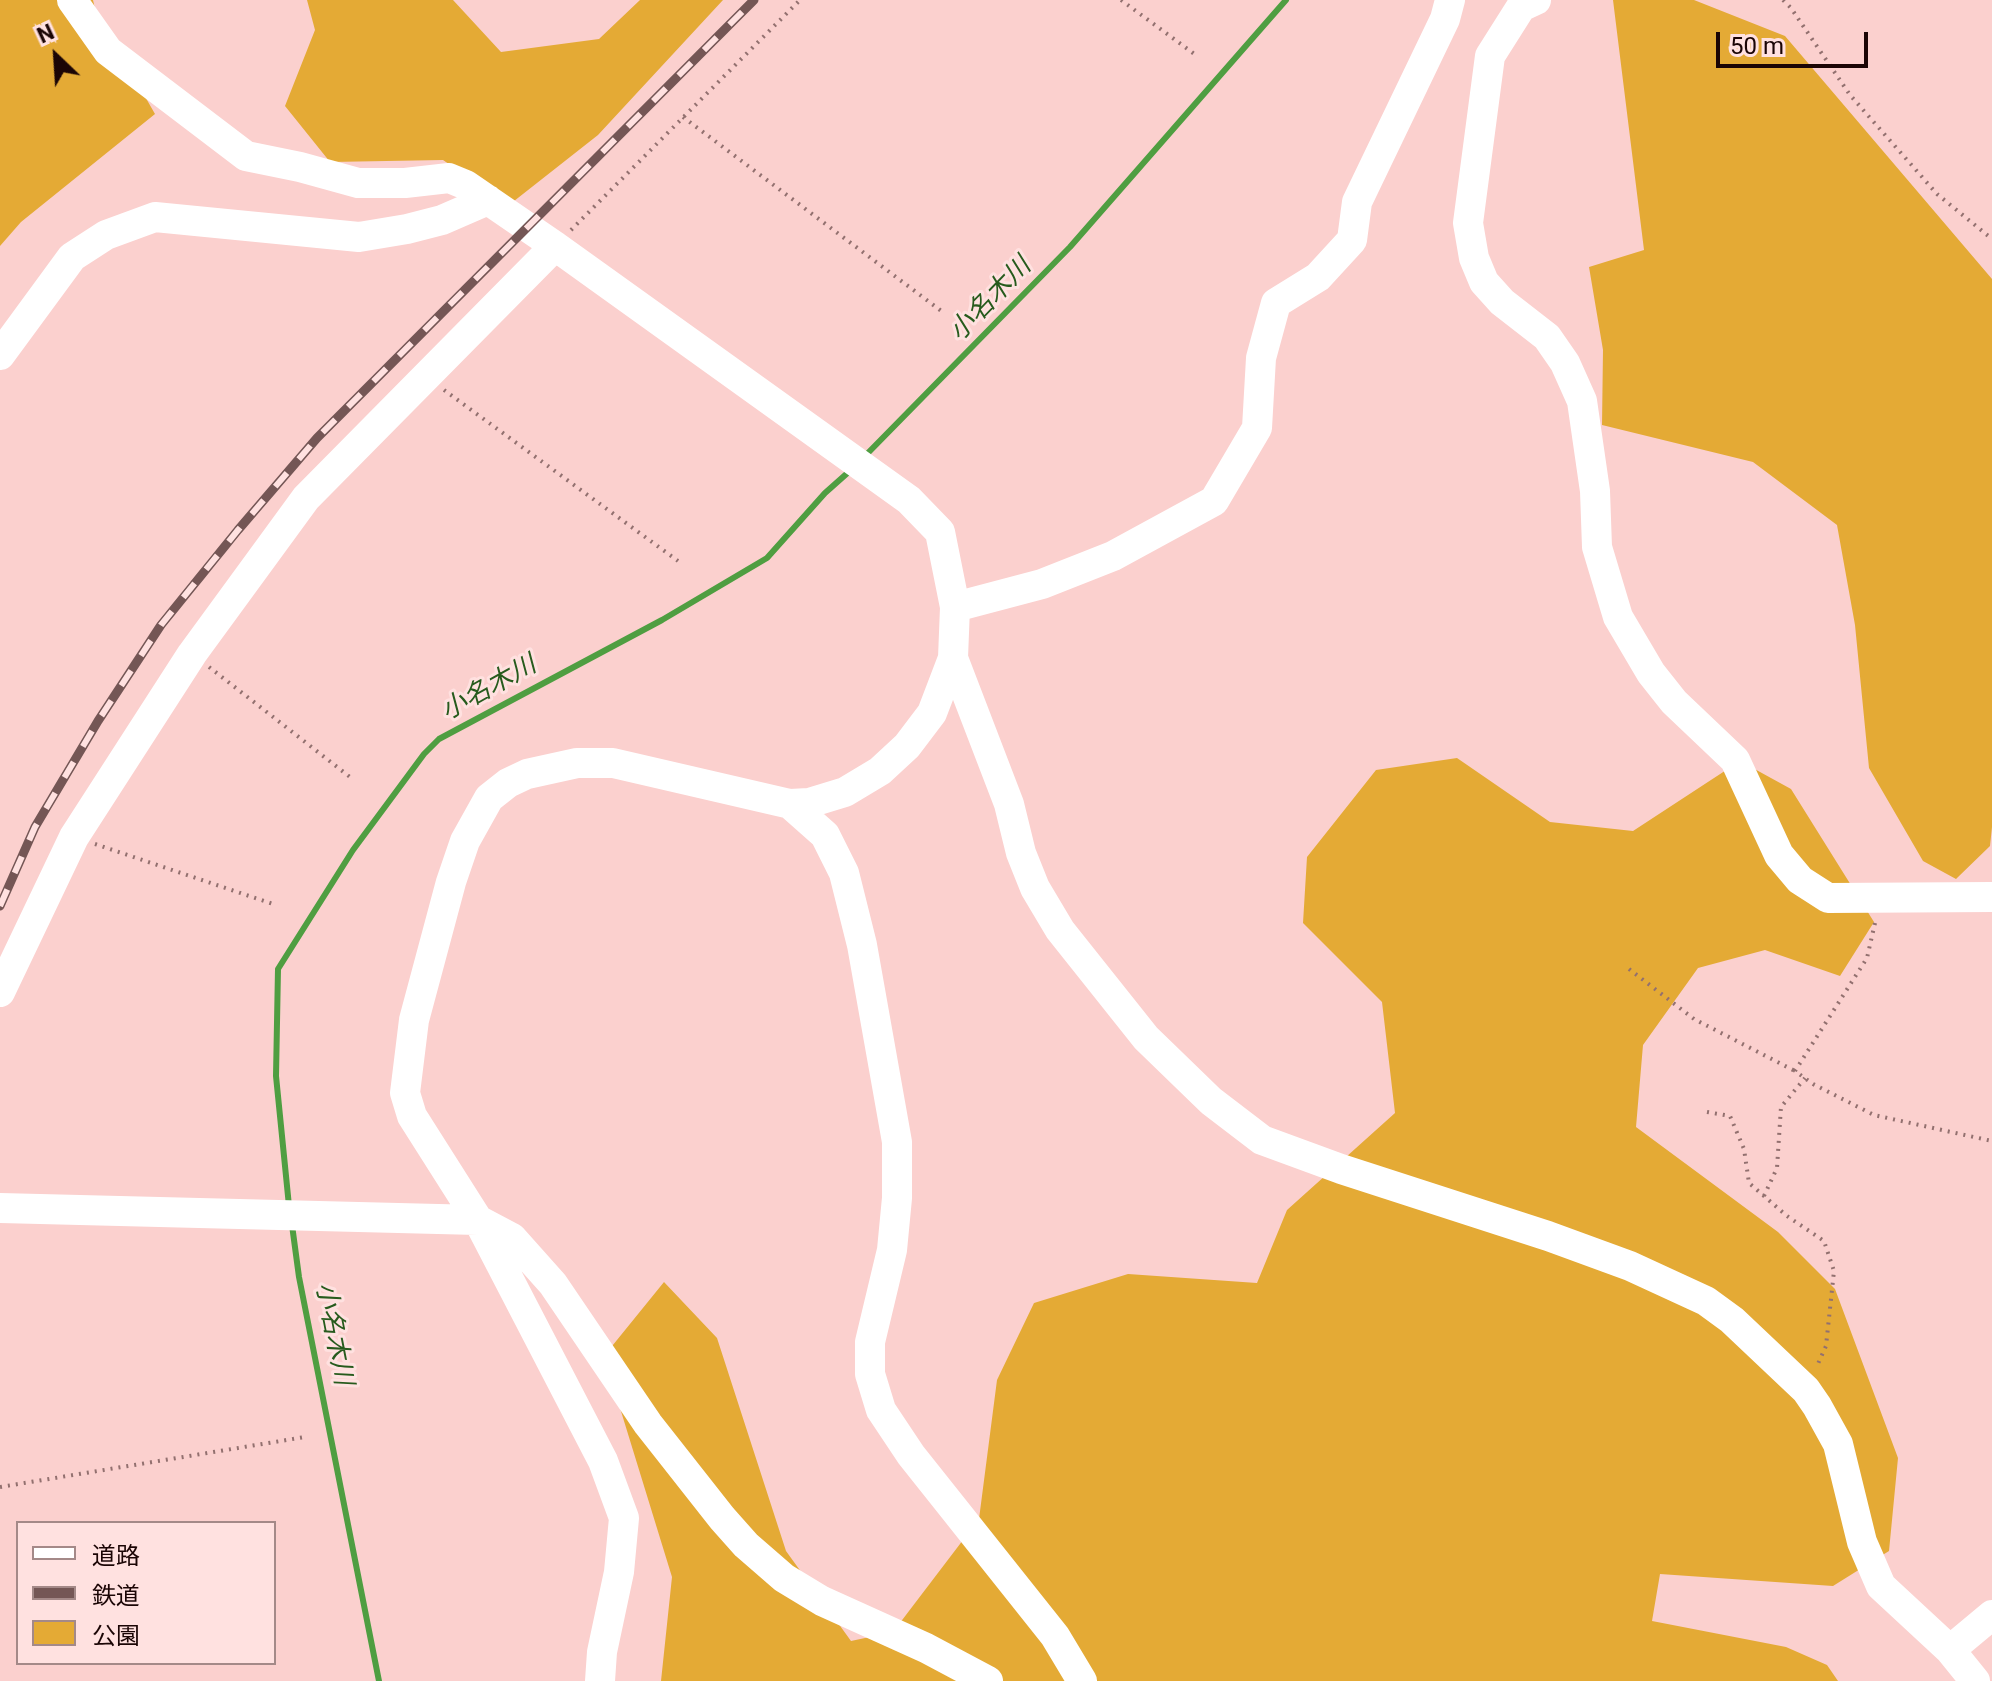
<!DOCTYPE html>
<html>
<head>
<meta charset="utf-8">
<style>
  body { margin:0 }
  #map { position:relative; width:1992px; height:1681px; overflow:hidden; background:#fbd0ce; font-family:Roboto,"Noto Sans JP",sans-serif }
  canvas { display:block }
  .legend { position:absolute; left:16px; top:1521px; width:260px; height:144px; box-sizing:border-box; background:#ffe1e0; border:2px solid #a48988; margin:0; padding:10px 14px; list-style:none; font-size:24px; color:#1b0505 }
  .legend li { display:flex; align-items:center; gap:16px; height:40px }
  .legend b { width:40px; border:2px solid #a48988 }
  .north { position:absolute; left:16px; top:16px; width:80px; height:80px; -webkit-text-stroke:6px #ffe1e0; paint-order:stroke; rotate:335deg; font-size:22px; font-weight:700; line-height:32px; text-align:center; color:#1b0505 }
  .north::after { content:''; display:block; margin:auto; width:28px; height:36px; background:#1b0505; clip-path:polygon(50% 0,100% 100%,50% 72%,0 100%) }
  .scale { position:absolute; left:1716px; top:32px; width:152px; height:36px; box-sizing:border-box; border:4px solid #1b0505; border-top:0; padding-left:10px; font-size:24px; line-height:28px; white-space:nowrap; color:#1b0505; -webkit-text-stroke:6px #ffe1e0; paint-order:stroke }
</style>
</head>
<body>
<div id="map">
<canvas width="1992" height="1681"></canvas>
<ul class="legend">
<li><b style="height:10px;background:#fff"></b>道路</li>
<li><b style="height:10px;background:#745655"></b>鉄道</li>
<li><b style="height:22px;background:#e4aa35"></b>公園</li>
</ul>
<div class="north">N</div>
<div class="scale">50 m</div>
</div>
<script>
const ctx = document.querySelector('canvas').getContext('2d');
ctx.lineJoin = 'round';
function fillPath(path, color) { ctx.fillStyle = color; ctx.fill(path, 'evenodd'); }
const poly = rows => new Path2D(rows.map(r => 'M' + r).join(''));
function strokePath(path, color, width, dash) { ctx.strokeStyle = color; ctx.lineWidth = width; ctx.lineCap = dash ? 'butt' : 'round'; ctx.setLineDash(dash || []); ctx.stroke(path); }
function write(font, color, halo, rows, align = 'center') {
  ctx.font = font + ' Roboto,"Noto Sans JP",sans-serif'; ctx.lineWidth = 6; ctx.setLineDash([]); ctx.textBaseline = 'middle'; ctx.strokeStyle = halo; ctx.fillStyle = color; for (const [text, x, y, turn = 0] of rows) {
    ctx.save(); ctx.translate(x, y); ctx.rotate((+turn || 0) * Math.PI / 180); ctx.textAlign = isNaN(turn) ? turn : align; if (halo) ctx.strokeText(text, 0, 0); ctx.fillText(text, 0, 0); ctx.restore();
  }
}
fillPath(poly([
  [0,0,93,0,95,9,155,114,21,222,0,246],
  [307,0,453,0,501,52,599,39,640,0,723,0,598,135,509,205,443,160,330,162,285,106,315,30],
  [1613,0,1694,0,1785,36,1992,279,1992,827,1990,846,1956,879,1923,861,1869,768,1855,625,1837,525,1753,462,1602,425,1603,350,1589,267,1644,250],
  [1457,758,1550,822,1633,831,1740,761,1791,789,1874,922,1840,976,1765,950,1698,968,1643,1045,1636,1127,1778,1232,1835,1289,1898,1458,1889,1551,1833,1586,1660,1574,1652,1621,1786,1647,1827,1665,1838,1681,661,1681,672,1577,604,1356,664,1282,717,1338,786,1551,851,1641,893,1632,979,1519,997,1380,1034,1303,1128,1274,1257,1283,1287,1210,1395,1113,1382,1002,1303,923,1307,857,1376,770]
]), '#e4aa35');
strokePath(poly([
  [863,458,1070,247,1286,0],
  [289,1206,276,1076,278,969,353,850,424,754,439,739,662,620,767,558,825,493,852,469],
  [292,1225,299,1277,379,1681]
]), '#4f9e41', 6);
strokePath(poly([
  [1121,0,1197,56],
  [1783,0,1791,8,1850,95,1937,194,1992,239],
  [683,117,944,313],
  [571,230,800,0],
  [444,390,678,561],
  [209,667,350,777],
  [95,844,276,905],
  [1875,923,1867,958,1795,1071,1813,1084,1874,1115,1992,1141],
  [1629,969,1694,1019,1795,1071],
  [1707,1112,1730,1116,1744,1149,1749,1183,1787,1216,1824,1241,1834,1271,1826,1346,1817,1366],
  [1764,1196,1777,1168,1781,1107,1805,1078],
  [0,1487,305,1437]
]), '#92706f', 4, [2, 6]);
strokePath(poly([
  [72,0,108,51,246,156,300,167,358,183,405,183,449,178,466,185,555,246,909,500,940,532,955,607,953,658,932,713,907,746,880,771,845,792,809,803,790,804,613,763,577,763,527,774,508,783,489,798,465,841,451,882,414,1020,405,1093,412,1116,478,1220,603,1461,624,1518,619,1572,602,1652,600,1681],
  [1536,0,1521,7,1490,56,1468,223,1474,258,1484,282,1502,302,1547,337,1565,363,1582,401,1595,491,1597,547,1618,617,1651,673,1674,702,1735,760,1779,855,1800,880,1828,898,1992,897],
  [0,355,72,257,106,235,155,217,359,237,407,229,442,220,488,200],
  [955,607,1042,584,1113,556,1214,501,1257,428,1261,358,1276,303,1318,277,1352,240,1357,202,1445,19,1450,0],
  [953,658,1009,804,1021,853,1035,888,1060,930,1146,1038,1211,1101,1262,1140,1341,1169,1548,1236,1630,1266,1706,1301,1732,1320,1806,1390,1817,1406,1838,1444,1862,1542,1881,1586,1950,1650,1975,1681],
  [790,804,825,835,844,873,862,945,897,1142,897,1198,892,1250,870,1342,870,1374,881,1410,911,1455,1055,1636,1082,1681],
  [0,992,74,837,192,654,306,498,555,246],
  [0,1208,478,1220,512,1238,553,1284,648,1424,722,1518,746,1545,784,1578,822,1601,926,1648,988,1681],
  [1950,1650,1992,1615]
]), '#fff', 30);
const rail = poly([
  [0,906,35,827,98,721,161,625,238,530,317,438,754,0]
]);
strokePath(rail, '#745655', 9);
strokePath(rail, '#ffe1e0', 6, [18]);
write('italic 26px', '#275b1d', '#ffe1e0', [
  ["小名木川",991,300,-46],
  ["小名木川",489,689,-29],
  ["小名木川",333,1334,79]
]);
</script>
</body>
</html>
